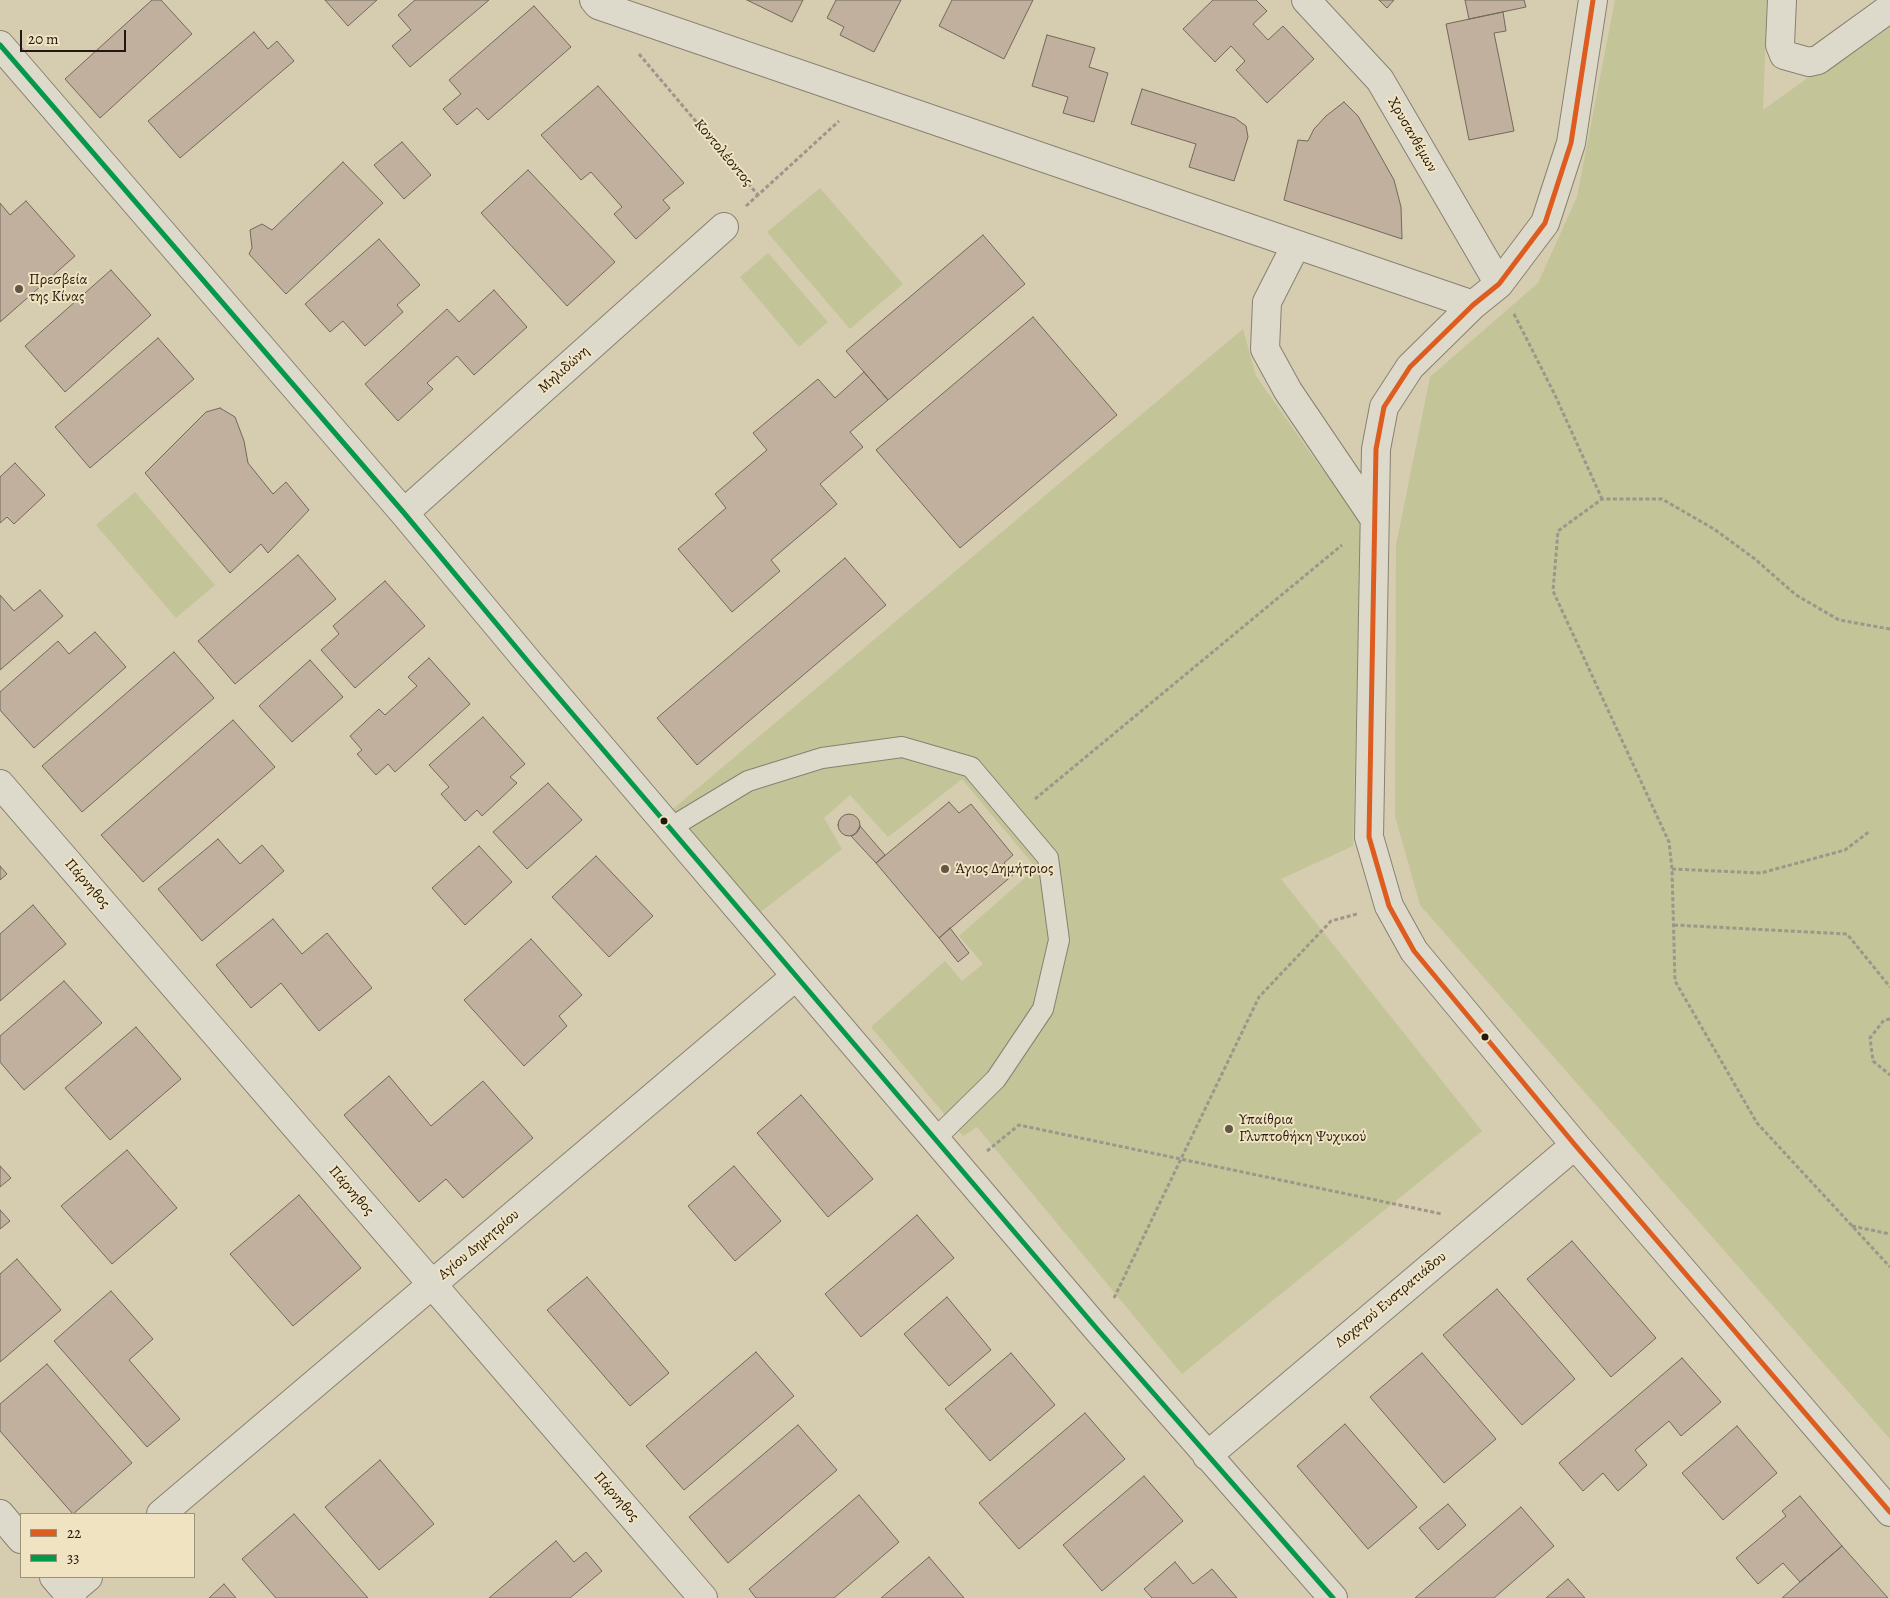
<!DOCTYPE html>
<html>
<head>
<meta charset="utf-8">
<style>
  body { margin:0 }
  #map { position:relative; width:1890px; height:1598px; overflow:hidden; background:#d6ccb0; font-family:Alegreya,serif }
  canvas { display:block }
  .legend { position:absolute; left:20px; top:1513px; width:175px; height:65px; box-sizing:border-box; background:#efe3c1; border:1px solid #9d917a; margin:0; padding:6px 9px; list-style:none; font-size:15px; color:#23170f }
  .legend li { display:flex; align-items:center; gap:10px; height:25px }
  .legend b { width:25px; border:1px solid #9d917a }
  .scale { position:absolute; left:20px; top:30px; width:106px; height:22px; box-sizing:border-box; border:2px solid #23170f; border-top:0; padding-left:6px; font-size:15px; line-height:18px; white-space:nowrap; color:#23170f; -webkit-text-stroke:4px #efe3c1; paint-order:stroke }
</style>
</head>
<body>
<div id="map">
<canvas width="1890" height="1598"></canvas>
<ul class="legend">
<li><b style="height:6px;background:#dd5d20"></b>22</li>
<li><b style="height:6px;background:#04984a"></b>33</li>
</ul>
<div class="scale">20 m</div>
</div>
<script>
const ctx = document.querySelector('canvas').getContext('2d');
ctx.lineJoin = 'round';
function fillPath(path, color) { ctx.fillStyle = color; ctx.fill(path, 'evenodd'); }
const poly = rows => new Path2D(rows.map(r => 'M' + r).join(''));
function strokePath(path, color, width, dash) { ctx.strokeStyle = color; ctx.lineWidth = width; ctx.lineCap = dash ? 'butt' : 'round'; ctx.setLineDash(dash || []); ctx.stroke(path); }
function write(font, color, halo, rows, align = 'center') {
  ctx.font = font + ' Alegreya,serif'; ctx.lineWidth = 4; ctx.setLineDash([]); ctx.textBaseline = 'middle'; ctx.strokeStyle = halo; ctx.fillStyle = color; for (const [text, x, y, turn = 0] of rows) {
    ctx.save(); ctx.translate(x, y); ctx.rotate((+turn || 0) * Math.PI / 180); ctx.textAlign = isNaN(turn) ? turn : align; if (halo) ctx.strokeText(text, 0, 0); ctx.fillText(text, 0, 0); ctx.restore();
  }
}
fillPath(poly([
  [1615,0,1767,0,1763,110,1890,19,1890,1439,1420,905,1395,816,1396,545,1430,377,1538,283,1577,197],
  [820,188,903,284,850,329,767,232],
  [768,253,828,322,799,347,740,277],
  [1243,329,1256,376,1321,468,1361,512,1353,846,1281,879,1482,1131,1182,1374,977,1127,963,1136,871,1027,945,961,962,981,983,964,959,936,1036,868,962,779,888,837,850,795,824,818,842,849,758,914,673,809],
  [135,492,215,585,176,618,96,525]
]), '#c3c498');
const building = poly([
  [152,0,161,0,192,34,100,118,65,79,152,0],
  [325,0,377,0,348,26,325,0],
  [415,0,489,0,410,67,392,46,411,30,398,15,415,0],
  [747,0,803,0,792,22,747,0],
  [836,0,901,0,874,52,840,35,844,27,827,18,836,0],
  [952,0,1033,0,1004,59,939,26,952,0],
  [1213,0,1256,0,1267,11,1253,24,1268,40,1283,26,1314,59,1267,103,1236,70,1245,61,1231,46,1215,62,1183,29,1213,0],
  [1379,0,1394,0,1387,8,1379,0],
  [1465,0,1524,0,1526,7,1469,19,1465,0],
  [534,6,571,47,488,120,477,108,457,125,443,109,461,94,449,80,534,6],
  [1503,12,1506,31,1494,33,1514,131,1469,140,1446,24,1503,12],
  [254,32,268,49,277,41,294,61,180,158,148,121,254,32],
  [1047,35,1095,48,1089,67,1108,73,1094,122,1063,113,1068,97,1032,86,1047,35],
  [598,86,684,183,663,200,670,208,636,239,614,214,622,207,591,172,581,180,541,135,598,86],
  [1142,89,1235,118,1246,126,1248,137,1234,181,1189,167,1196,144,1131,124,1142,89],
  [1344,102,1358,116,1394,180,1401,207,1402,239,1284,200,1298,140,1308,141,1314,129,1326,116,1344,102],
  [402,142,431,175,404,199,374,165,402,142],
  [343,162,383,203,286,294,249,254,252,248,250,230,262,224,272,230,343,162],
  [528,170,615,262,567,306,481,213,528,170],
  [26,201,75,256,0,322,0,203,10,215,26,201],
  [983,235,1025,284,888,400,846,351,983,235],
  [379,239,420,285,397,305,403,312,365,346,343,321,330,332,305,304,379,239],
  [111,270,151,315,65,392,25,346,111,270],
  [494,290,527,327,474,375,457,356,427,383,433,389,398,421,365,384,447,309,459,322,494,290],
  [1033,317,1117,415,960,548,876,450,1033,317],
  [158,338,194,379,90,468,55,427,158,338],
  [864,372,888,400,850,432,863,447,820,484,837,504,771,560,780,571,732,612,678,549,726,508,715,494,767,450,753,433,818,379,835,398,864,372],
  [220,408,235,417,244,441,248,463,273,494,286,482,309,510,268,553,261,544,230,573,145,473,206,412,220,408],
  [15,463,45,495,14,524,7,517,0,523,0,477,15,463],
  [298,555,336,599,235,684,198,641,298,555],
  [845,558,886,605,697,765,657,718,845,558],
  [385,581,425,626,355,688,321,650,339,634,333,626,385,581],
  [40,590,63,616,0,670,0,595,14,611,40,590],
  [95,632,126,667,34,748,0,710,0,692,58,641,69,654,95,632],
  [174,652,214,698,82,812,42,766,174,652],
  [429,658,470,704,395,772,388,764,376,775,357,754,362,750,350,736,379,709,385,715,417,686,408,677,429,658],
  [310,660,343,697,292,742,259,706,310,660],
  [483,717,525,764,510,777,517,783,482,816,477,810,465,821,441,794,449,787,429,765,483,717],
  [233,720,275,767,143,882,101,835,233,720],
  [548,783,582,820,527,869,493,832,548,783],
  [949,802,959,813,971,804,1013,855,1004,863,1014,874,939,938,876,863,949,802],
  '838 825a11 11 0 1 1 22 0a11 11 0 1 1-22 0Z',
  [860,826,885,855,876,863,851,836,856,833,860,826],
  [218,839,240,864,262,845,284,871,202,941,158,889,218,839],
  [479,846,512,882,465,925,432,888,479,846],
  [596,856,653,916,609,957,552,897,596,856],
  [0,866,7,874,0,880,0,866],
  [33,905,66,944,0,1001,0,934,33,905],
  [273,919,302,954,327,933,372,988,319,1031,281,983,251,1008,216,965,273,919],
  [950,928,969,953,958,962,939,938,950,928],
  [531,939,582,995,559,1016,567,1026,524,1066,464,1000,531,939],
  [64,981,102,1023,24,1090,0,1062,0,1036,64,981],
  [136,1027,181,1079,110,1140,65,1088,136,1027],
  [389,1076,431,1126,483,1081,533,1138,463,1198,446,1179,419,1202,344,1115,389,1076],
  [801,1095,873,1179,828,1217,757,1133,801,1095],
  [127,1150,177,1208,112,1264,61,1206,127,1150],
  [0,1166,11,1178,0,1187,0,1166],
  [734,1166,781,1221,735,1261,688,1206,734,1166],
  [299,1195,361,1268,293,1326,230,1254,299,1195],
  [0,1210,10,1221,0,1229,0,1210],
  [917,1215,954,1258,861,1337,825,1294,917,1215],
  [1572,1241,1656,1338,1611,1377,1527,1279,1572,1241],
  [17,1259,61,1310,0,1362,0,1274,17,1259],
  [587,1277,669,1373,630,1406,547,1310,587,1277],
  [1497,1289,1575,1379,1522,1425,1443,1335,1497,1289],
  [111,1291,153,1339,129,1360,180,1419,147,1447,54,1341,111,1291],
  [947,1297,991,1350,949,1386,904,1334,947,1297],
  [756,1352,794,1396,684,1490,646,1446,756,1352],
  [1011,1353,1055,1405,990,1461,945,1409,1011,1353],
  [1422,1353,1496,1439,1444,1483,1370,1397,1422,1353],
  [1682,1358,1721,1402,1681,1436,1669,1421,1635,1450,1647,1465,1618,1491,1603,1473,1583,1491,1559,1463,1682,1358],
  [47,1364,132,1463,73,1514,0,1431,0,1404,47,1364],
  [1085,1413,1125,1459,1019,1549,979,1503,1085,1413],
  [1345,1424,1417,1507,1368,1549,1297,1466,1345,1424],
  [798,1425,837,1470,728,1563,689,1517,798,1425],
  [1737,1426,1777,1473,1723,1520,1682,1473,1737,1426],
  [380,1460,434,1524,379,1570,325,1507,380,1460],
  [1144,1476,1183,1521,1102,1591,1063,1545,1144,1476],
  [859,1495,899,1542,834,1598,756,1598,749,1589,859,1495],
  [1800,1496,1842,1546,1800,1582,1783,1563,1758,1584,1736,1558,1786,1516,1782,1511,1800,1496],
  [1448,1504,1466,1525,1438,1550,1419,1528,1448,1504],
  [1521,1507,1554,1546,1494,1598,1415,1598,1521,1507],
  [294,1514,368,1598,276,1598,242,1559,294,1514],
  [556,1541,574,1562,586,1552,602,1571,570,1598,489,1598,556,1541],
  [1842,1546,1888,1598,1782,1598,1800,1582,1842,1546],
  [929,1557,964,1598,881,1598,929,1557],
  [1175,1562,1193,1584,1212,1569,1237,1598,1152,1598,1144,1589,1175,1562],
  [1568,1579,1585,1598,1546,1598,1568,1579],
  [224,1584,236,1598,209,1598,224,1584]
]);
fillPath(building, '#c0b09d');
strokePath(building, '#70695b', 1);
const service = poly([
  [670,828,748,781,822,758,902,747,971,767,1048,858,1059,940,1043,1009,996,1079,936,1138]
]);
const minor = poly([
  [594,0,598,5,1473,305],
  [1306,0,1380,80,1499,284],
  [1593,0,1571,143,1545,223,1499,284,1473,305,1410,367,1384,407,1376,449,1369,837,1389,906,1414,951,1575,1145,1890,1512],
  [1782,0,1780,45,1784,55,1809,62,1818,60,1890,8],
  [0,45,404,513,530,664,1098,1330,1333,1598],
  [1296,245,1267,302,1265,349,1288,391,1374,518],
  [404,513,724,227],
  [0,784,703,1598],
  [1207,1456,1575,1145],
  [161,1514,796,976],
  [68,1594,88,1577]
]);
const tertiary = poly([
  [0,1514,21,1539],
  [54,1577,72,1598]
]);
strokePath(service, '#888171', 22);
strokePath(minor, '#888171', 30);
strokePath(tertiary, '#888171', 30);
strokePath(poly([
  [639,54,758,195,839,121],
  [746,206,758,195],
  [1514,314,1555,395,1602,499],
  [1890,629,1839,620,1796,595,1755,559,1714,529,1662,499,1602,499,1558,531,1553,591,1669,842,1672,869,1675,981,1757,1123,1890,1267],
  [1035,799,1342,545],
  [1672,869,1761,873,1845,850,1870,831],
  [1674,925,1847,934,1890,987],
  [1890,1019,1884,1020,1870,1038,1873,1061,1890,1075],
  [987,1151,1019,1125,1442,1214],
  [1852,1226,1890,1234],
  [1114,1298,1259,997,1331,921,1357,914]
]), '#9c968b', 3, [4, 2.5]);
strokePath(service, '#dedacb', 20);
strokePath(minor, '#dedacb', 28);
strokePath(tertiary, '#dedacb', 28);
strokePath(poly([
  [1593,0,1571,143,1545,223,1499,284,1473,305,1410,367,1384,407,1376,449,1369,837,1389,906,1414,951,1575,1145,1890,1512]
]), '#dd5d20', 5);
strokePath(poly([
  [0,45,404,513,530,664,1098,1330,1333,1598]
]), '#04984a', 5);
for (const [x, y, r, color] of [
  [19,289,5,"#625647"],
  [664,821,4.5,"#23170f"],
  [945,869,5,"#625647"],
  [1485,1037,4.5,"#23170f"],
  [1229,1129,5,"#625647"]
]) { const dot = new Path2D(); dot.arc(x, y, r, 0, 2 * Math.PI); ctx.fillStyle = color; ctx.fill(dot); strokePath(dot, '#efe3c1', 2); }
write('15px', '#23170f', '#efe3c1', [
  ["Χρυσανθέμων",1412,135,60],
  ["Κοντολέοντος",723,153,50],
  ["Μηλιδώνη",564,370,-42],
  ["Πάρνηθος",87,884,49],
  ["Πάρνηθος",351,1191,49],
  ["Αγίου Δημητρίου",479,1245,-40],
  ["Λοχαγού Ευστρατιάδου",1391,1300,-40],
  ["Πάρνηθος",616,1497,49]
]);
write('15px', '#23170f', '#efe3c1', [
  ["Πρεσβεία",29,280],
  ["της Κίνας",29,297],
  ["Άγιος Δημήτριος",955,869],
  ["Υπαίθρια",1239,1120],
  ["Γλυπτοθήκη Ψυχικού",1239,1137]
], 'left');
</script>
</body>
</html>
